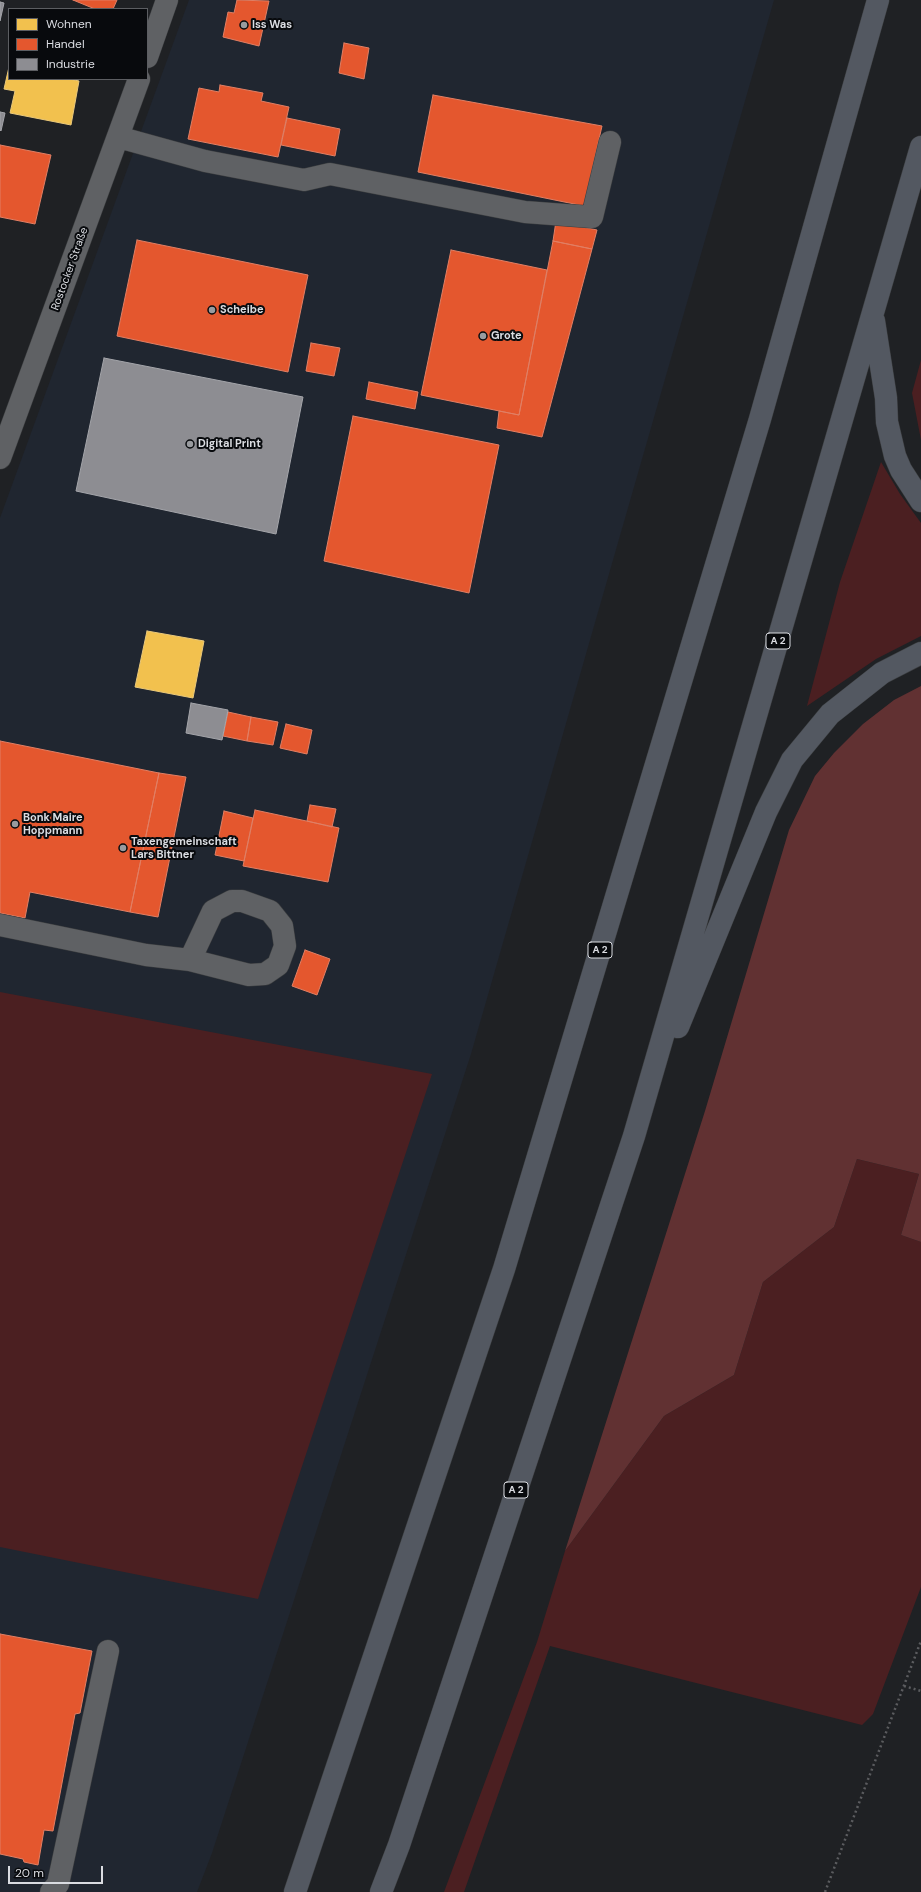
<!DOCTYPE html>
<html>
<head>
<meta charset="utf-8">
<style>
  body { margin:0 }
  #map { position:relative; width:921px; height:1892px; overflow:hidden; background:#1f2124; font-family:"DM Sans",sans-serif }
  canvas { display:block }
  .legend { position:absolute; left:8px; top:8px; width:140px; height:72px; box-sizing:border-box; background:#080a0d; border:1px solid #5c5e62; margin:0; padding:5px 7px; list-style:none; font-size:12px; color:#dadce1 }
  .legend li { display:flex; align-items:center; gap:8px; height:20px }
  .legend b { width:20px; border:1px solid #5c5e62 }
  .scale { position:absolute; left:8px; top:1866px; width:95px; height:18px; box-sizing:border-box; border:2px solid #dadce1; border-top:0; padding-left:5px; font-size:12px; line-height:14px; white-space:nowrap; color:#dadce1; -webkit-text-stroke:3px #080a0d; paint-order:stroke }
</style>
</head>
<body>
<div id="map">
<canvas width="921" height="1892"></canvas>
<ul class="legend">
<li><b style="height:11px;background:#f2c14e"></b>Wohnen</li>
<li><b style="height:11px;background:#e4572e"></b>Handel</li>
<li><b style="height:11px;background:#8d8d92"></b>Industrie</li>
</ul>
<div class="scale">20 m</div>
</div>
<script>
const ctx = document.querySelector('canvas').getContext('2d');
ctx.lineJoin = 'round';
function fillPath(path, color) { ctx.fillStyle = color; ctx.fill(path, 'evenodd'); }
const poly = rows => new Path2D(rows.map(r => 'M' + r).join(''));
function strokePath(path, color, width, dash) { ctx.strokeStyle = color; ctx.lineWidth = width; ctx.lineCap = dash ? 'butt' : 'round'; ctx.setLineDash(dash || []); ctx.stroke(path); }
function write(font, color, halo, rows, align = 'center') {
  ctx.font = font + ' "DM Sans",sans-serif'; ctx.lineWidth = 4; ctx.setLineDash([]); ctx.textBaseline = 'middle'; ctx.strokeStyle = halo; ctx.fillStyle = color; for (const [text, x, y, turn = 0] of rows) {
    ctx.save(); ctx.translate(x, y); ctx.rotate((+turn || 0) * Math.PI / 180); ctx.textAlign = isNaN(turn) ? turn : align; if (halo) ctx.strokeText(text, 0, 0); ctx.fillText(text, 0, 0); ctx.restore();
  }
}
fillPath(poly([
  [189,0,774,0,471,1054,212,1853,197,1892,0,1892,0,518]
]), '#202630');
fillPath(poly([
  [921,360,921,440,912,393],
  [881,462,900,494,921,523,921,636,876,659,807,706,840,582],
  [0,992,432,1074,258,1599,0,1547],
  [857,1159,919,1174,901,1235,921,1242,921,1587,873,1714,862,1725,550,1646,464,1892,444,1892,537,1642,565,1551,664,1416,734,1375,763,1282,834,1227]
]), '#4b1f21');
fillPath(poly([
  [921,686,921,1242,901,1235,919,1174,857,1159,834,1227,763,1282,734,1375,664,1416,565,1551,705,1111,789,830,815,776,834,753,863,724,894,700]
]), '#613132');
const homes = poly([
  [9,67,9,79,70,79,79,81,71,125,10,113,15,91,4,89,9,67],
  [147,631,204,641,193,698,135,687,147,631]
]);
fillPath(homes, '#f2c14e');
strokePath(homes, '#ebc97a', 1);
const shops = poly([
  [73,0,117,0,113,9,95,9,73,0],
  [237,0,269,1,259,46,223,37,228,12,234,13,237,0],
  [344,43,369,48,364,79,339,73,344,43],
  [220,85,263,93,261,101,289,107,278,157,188,139,199,88,219,92,220,85],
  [433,95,602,126,584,206,418,172,433,95],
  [287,118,340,129,335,156,281,145,287,118],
  [0,145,51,155,35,224,0,217,0,145],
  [556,221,597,230,592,249,553,241,556,221],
  [137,240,308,275,288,372,117,336,137,240],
  [553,241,592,249,542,437,497,428,499,411,519,415,553,241],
  [451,250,547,270,519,415,421,395,451,250],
  [311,343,340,348,334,376,306,371,311,343],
  [369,382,418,392,415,409,366,399,369,382],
  [353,416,499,445,469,593,324,561,353,416],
  [228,712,251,717,247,741,223,736,228,712],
  [251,717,278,722,273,745,247,741,251,717],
  [286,724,312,730,307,754,280,748,286,724],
  [0,741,159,773,130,912,30,892,25,918,0,913,0,741],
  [159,773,186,777,158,917,130,912,159,773],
  [310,805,336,809,332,827,307,821,310,805],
  [255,810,339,828,328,882,243,866,255,810],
  [224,811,253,818,244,861,215,855,224,811],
  [305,950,330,959,317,995,292,986,305,950],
  [0,1634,92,1651,80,1713,75,1714,53,1831,44,1830,38,1865,24,1862,23,1859,0,1854,0,1634]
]);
fillPath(shops, '#e4572e');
strokePath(shops, '#e17f64', 1);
const industry = poly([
  [0,2,4,3,0,21,0,2],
  [0,112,5,113,1,131,0,130,0,112],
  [104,358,303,397,276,534,76,491,104,358],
  [191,703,228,710,222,740,186,733,191,703]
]);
fillPath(industry, '#8d8d92');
strokePath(industry, '#a4a5aa', 1);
const minor = poly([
  [147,57,167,0],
  [118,137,205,161,304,180,330,174,525,212,592,217,610,142],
  [0,458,139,79],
  [0,925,146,955,190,960,249,975,265,974,278,965,285,946,282,926,270,911,242,901,232,901,213,911,190,960],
  [51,1892,58,1884,108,1651]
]);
const highway = poly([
  [874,321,886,398,887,422,895,456,901,470,921,501],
  [678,1027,766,812,792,760,830,714,882,673,921,653],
  [295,1892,504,1269,760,419,878,0],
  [381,1892,399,1845,634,1136,921,147]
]);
strokePath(minor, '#3b3d3f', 23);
strokePath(highway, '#3b3d3f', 23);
strokePath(poly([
  [904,1686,921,1691],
  [825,1892,921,1641]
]), '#5b5c5f', 2.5, [2, 3]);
strokePath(minor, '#5f6164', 22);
strokePath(highway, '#535861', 22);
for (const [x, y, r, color] of [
  [244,25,4,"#999b9f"],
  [212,310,4,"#999b9f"],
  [483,336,4,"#999b9f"],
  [190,444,4,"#999b9f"],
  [15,824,4,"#999b9f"],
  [123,848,4,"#999b9f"]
]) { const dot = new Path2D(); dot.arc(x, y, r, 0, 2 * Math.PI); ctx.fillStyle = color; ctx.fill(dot); strokePath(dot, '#080a0d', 1.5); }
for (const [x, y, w] of [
  [778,641,24],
  [600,950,24],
  [516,1490,24]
]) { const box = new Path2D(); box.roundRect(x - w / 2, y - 8, w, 16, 3); ctx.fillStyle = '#080a0d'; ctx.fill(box); strokePath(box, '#dadce1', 1); }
write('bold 10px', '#dadce1', null, [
  ["A 2",778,641],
  ["A 2",600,950],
  ["A 2",516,1490]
]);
write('bold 11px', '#dadce1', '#080a0d', [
  ["Iss Was",252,25],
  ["Scheibe",220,310],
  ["Grote",491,336],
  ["Digital Print",198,444],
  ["Bonk Maire",23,818],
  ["Hoppmann",23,831],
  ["Taxengemeinschaft",131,842],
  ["Lars Bittner",131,855]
], 'left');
write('11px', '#dadce1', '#080a0d', [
  ["Rostocker Straße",70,269,-70]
]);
</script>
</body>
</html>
